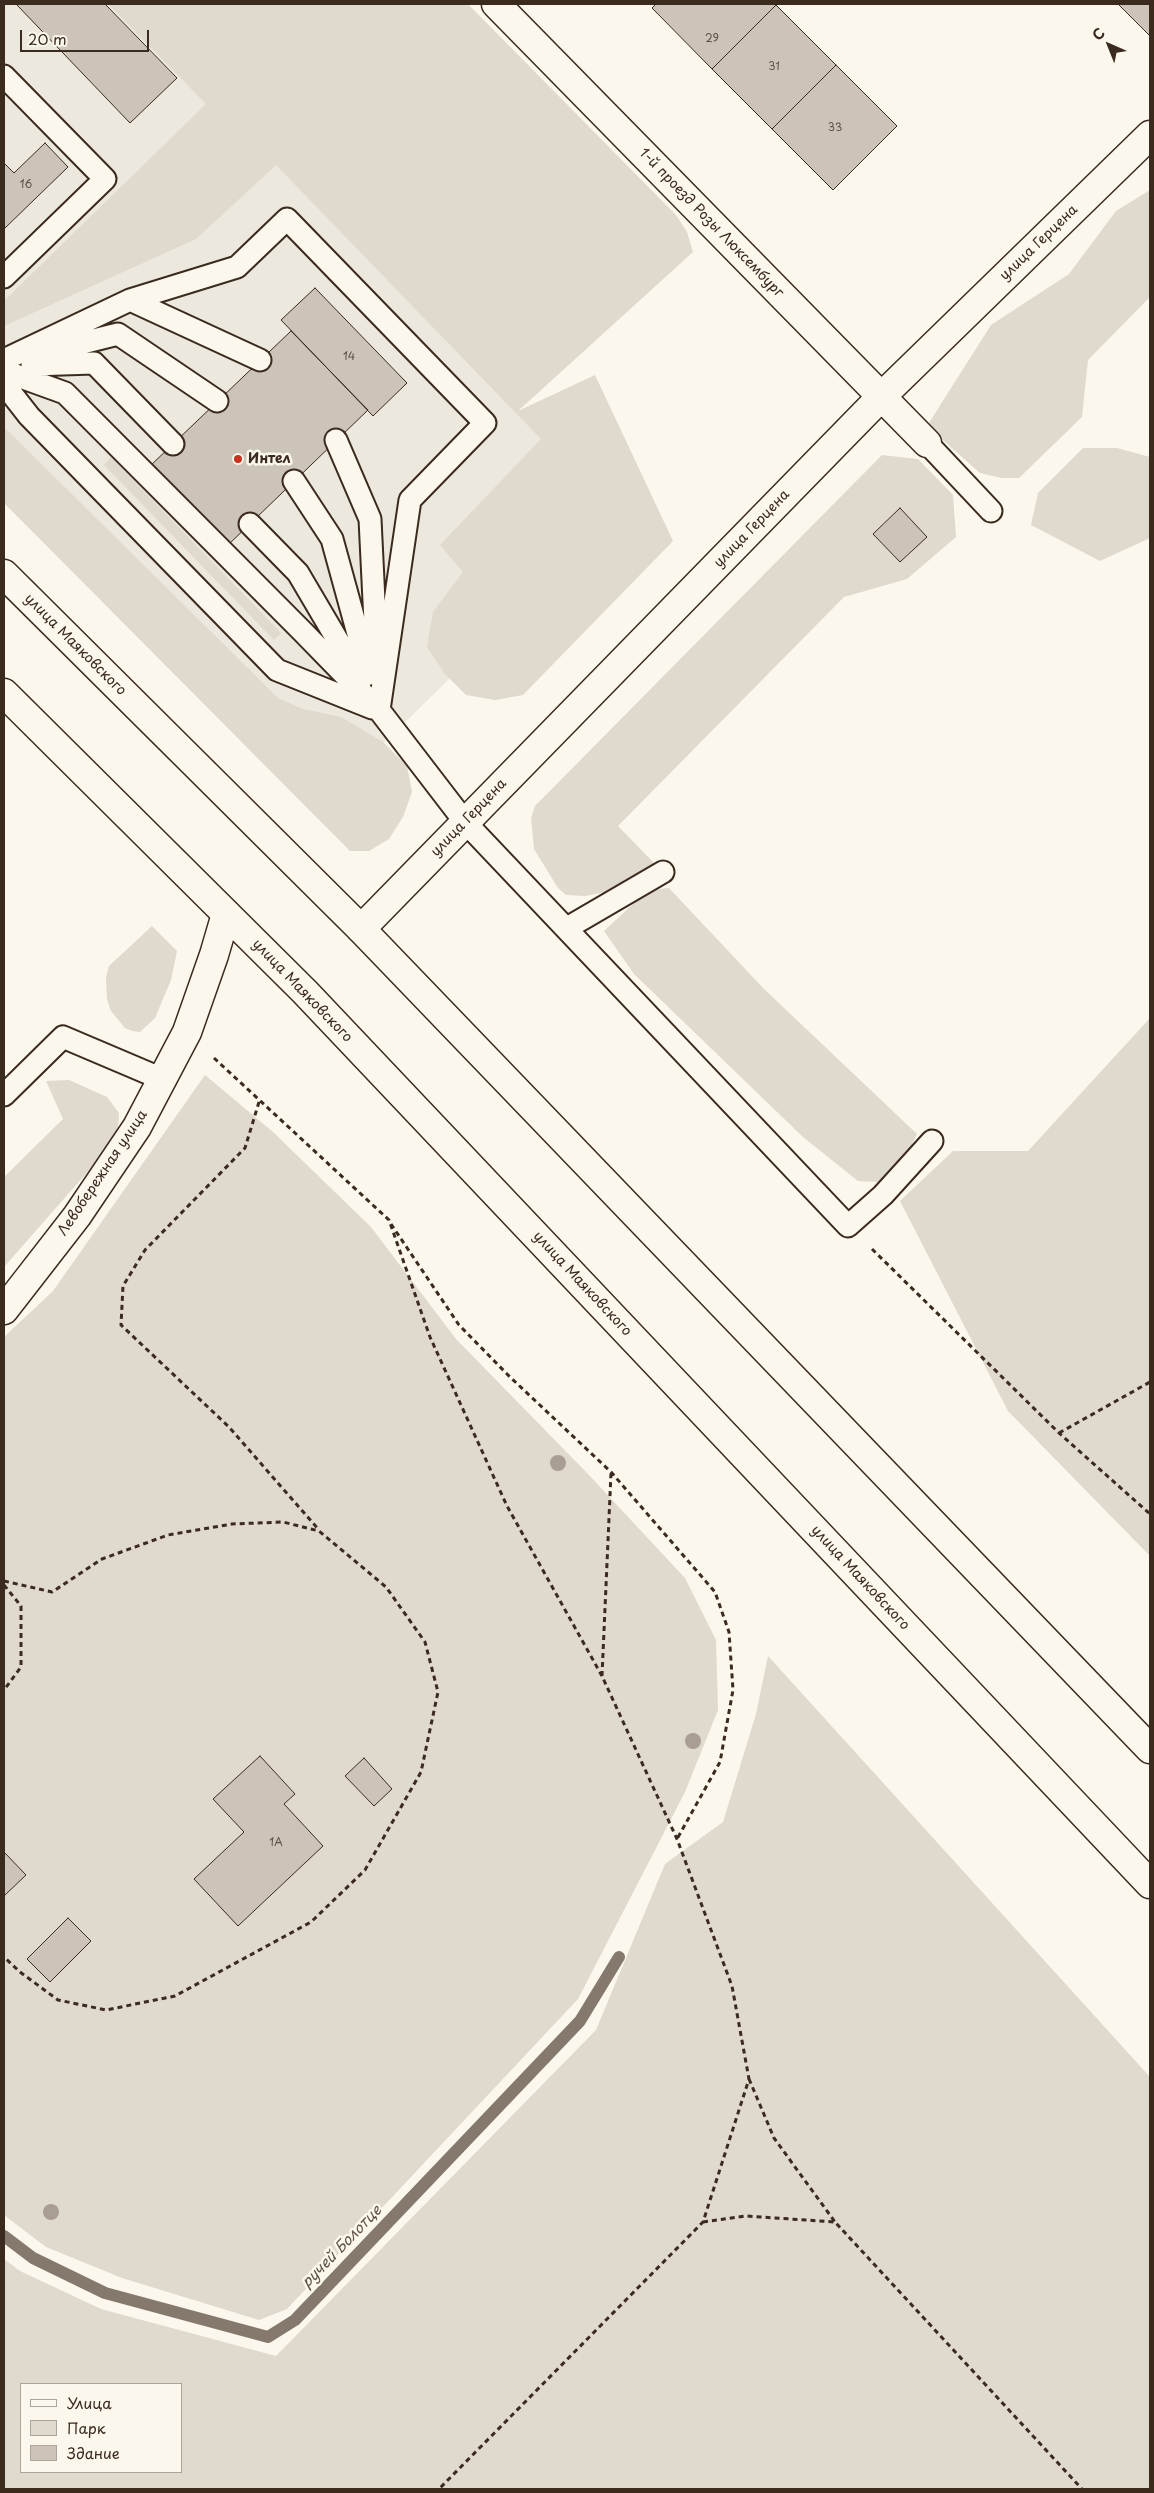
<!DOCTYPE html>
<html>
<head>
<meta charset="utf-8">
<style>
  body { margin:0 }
  #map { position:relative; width:1154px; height:2493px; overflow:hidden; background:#fbf7ec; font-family:"Playpen Sans",sans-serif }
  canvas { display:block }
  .frame { position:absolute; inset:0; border:5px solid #3b2a1e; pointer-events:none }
  .legend { position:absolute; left:20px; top:2383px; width:162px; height:90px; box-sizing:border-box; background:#fbf7ec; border:1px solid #aea59a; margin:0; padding:6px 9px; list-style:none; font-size:15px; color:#3b2a1e }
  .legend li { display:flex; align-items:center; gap:10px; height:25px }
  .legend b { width:25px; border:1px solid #aea59a }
  .north { position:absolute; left:1084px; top:20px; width:50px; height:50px; -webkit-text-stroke:4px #fbf7ec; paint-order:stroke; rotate:316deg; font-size:14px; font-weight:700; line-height:20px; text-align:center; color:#3b2a1e }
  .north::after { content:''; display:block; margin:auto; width:18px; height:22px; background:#3b2a1e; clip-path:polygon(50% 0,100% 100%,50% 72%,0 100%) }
  .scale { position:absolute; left:20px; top:30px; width:129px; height:22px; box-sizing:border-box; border:2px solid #3b2a1e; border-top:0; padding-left:6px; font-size:15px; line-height:18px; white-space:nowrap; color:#3b2a1e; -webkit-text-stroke:4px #fbf7ec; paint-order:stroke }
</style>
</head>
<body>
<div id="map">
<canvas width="1154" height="2493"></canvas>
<div class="frame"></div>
<ul class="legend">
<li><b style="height:6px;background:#fbf7ec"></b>Улица</li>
<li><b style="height:14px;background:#dfd9ce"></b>Парк</li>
<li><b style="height:14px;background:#ccc4b9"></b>Здание</li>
</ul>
<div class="north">С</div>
<div class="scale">20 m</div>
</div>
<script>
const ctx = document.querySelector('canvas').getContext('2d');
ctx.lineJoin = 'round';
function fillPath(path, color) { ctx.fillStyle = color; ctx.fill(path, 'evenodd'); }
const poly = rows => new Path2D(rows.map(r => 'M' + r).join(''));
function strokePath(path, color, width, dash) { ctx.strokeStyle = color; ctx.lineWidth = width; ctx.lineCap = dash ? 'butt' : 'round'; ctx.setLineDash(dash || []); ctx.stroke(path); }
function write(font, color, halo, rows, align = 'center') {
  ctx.font = font + ' "Playpen Sans",sans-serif'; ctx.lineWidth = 5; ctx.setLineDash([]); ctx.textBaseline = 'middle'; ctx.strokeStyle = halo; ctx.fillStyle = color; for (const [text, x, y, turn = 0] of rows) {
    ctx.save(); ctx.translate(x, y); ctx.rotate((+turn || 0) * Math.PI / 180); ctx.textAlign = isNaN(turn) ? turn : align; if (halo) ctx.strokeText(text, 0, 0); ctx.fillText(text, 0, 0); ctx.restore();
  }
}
fillPath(poly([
  [4,4,122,4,619,512,327,799,4,469]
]), '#ede8dd');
fillPath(poly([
  [108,4,468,4,676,215,687,232,693,252,518,411,595,375,673,541,523,695,495,700,466,695,444,673,427,647,433,612,463,572,440,545,541,439,276,165,196,239,4,326,4,301,206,104],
  [1150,190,1150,297,1088,360,1082,417,1019,478,1002,478,980,473,927,426,991,325,1069,274,1116,211],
  [4,427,278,698,303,709,341,717,383,742,407,766,412,792,403,817,389,839,369,851,350,851,4,503],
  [1083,448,1117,448,1150,457,1150,538,1100,561,1031,525,1038,493],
  [882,455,918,459,953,495,956,537,907,579,844,597,618,826,654,863,633,881,617,890,585,896,566,895,558,888,534,849,531,818,535,806],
  [111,457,281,633,274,640,104,465],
  [669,888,764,989,917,1134,906,1156,879,1182,858,1181,803,1137,634,974,604,931,648,890],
  [152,926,177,951,171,980,155,1018,140,1032,132,1031,125,1028,111,1011,107,999,106,977,109,966],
  [1150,1018,1150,1556,1008,1411,900,1201,953,1151,1028,1151],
  [205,1075,273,1132,371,1227,456,1339,588,1474,685,1578,716,1640,718,1710,685,1792,578,1999,287,2309,259,2320,122,2278,46,2247,4,2215,4,1337,53,1291],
  [69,1080,107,1097,119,1113,118,1129,106,1151,4,1267,4,1177,63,1119,46,1081],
  [768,1656,1150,2077,1150,2489,4,2489,4,2259,20,2271,101,2309,276,2356,596,2030,665,1864,723,1822,756,1714],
  [21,2384,181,2384,181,2472,21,2472]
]), '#dfd9ce');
strokePath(poly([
  [4,2236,33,2258,105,2293,268,2337,295,2320,580,2021,619,1957]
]), '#85796d', 12);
const building = poly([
  [16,4,105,4,177,78,130,123,16,4],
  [656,4,775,4,776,5,712,69,652,8,656,4],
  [1118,4,1150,4,1150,36,1118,4],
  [776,5,836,65,772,129,712,69,776,5],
  [836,65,897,126,833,190,772,129,836,65],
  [45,143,68,167,4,229,4,163,14,173,45,143],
  [315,288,407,383,373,416,281,320,315,288],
  [291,331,368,410,226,547,149,467,291,331],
  [900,508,927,537,900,562,873,534,900,508],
  [260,1756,295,1794,284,1804,323,1846,238,1926,194,1879,244,1832,213,1799,260,1756],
  [364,1758,392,1789,374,1806,345,1776,364,1758],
  [4,1852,26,1875,4,1896,4,1852],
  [68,1918,91,1941,50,1982,27,1959,68,1918]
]);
fillPath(building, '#ccc4b9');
strokePath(building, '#3b2a1e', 1);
const lane = poly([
  [4,76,105,179,4,277],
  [130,300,237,267,287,219,485,423,410,500,379,710],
  [38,354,118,334,217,401],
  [4,360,130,300,260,360],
  [32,365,94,363,173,444],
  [4,371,65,393,303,632,379,710,465,822,848,1226,883,1195,932,1141],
  [4,384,29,416,277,670,372,708],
  [336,440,370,519,377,663],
  [927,443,991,511],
  [294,481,332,539,369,674],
  [250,524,298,573,361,680],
  [567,928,663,872],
  [4,1095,63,1037,162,1079]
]);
const street = poly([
  [496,4,927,443],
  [361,929,881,397,1150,135],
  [4,1310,77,1216,137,1127,187,1032,214,955,226,914]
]);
const primary = poly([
  [4,574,361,929,1150,1749],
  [4,693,305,992,1150,1884]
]);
strokePath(lane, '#3b2a1e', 25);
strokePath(street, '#3b2a1e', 31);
strokePath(primary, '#3b2a1e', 31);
strokePath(poly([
  [214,1058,389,1220,430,1337,507,1506,602,1676,677,1839,732,1986,749,2079,703,2222,439,2489],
  [259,1102,245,1148,145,1250,123,1286,121,1325,229,1427,319,1530],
  [391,1224,459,1325,510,1377,611,1472,715,1592,729,1632,733,1690,720,1762,677,1839],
  [872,1249,1059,1433,1150,1514],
  [1059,1433,1150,1382],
  [4,1581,52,1592,102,1559,168,1535,232,1524,283,1522,319,1531,386,1587,425,1642,438,1692,421,1772,365,1870,311,1922,175,1996,106,2010,58,2000,20,1972,4,1957],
  [4,1585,21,1606,21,1667,4,1690],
  [602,1676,611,1473],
  [749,2079,774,2138,835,2222],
  [703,2222,746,2216,835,2222,1082,2489]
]), '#3b2a1e', 3, [5, 4]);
strokePath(lane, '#fbf7ec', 21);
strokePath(street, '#fbf7ec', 28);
strokePath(primary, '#fbf7ec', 28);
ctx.fillStyle = '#a89e93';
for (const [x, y] of [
  [558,1463],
  [693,1741],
  [51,2212]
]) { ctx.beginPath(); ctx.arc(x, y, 8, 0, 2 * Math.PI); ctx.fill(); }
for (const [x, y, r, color] of [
  [238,459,5,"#c8321e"]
]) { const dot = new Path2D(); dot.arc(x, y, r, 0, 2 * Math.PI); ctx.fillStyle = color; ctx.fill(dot); strokePath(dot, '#fbf7ec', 2); }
write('11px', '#5f5045', null, [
  ["29",712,39],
  ["31",774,67],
  ["33",835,128],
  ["16",26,185],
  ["14",349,357],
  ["1А",276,1843]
]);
write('14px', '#3b2a1e', '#fbf7ec', [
  ["1-й проезд Розы Люксембург",711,223,46],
  ["улица Герцена",1039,243,-44],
  ["улица Герцена",752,529,-46],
  ["улица Маяковского",75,645,45],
  ["улица Герцена",469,818,-46],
  ["улица Маяковского",302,991,46],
  ["Левобережная улица",103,1173,-56],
  ["улица Маяковского",582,1284,47],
  ["улица Маяковского",860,1578,47]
]);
write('bold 14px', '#3b2a1e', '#fbf7ec', [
  ["Интел",248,459]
], 'left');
write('italic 15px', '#605246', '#fbf7ec', [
  ["ручей Болотце",342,2247,-46]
]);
</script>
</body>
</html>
